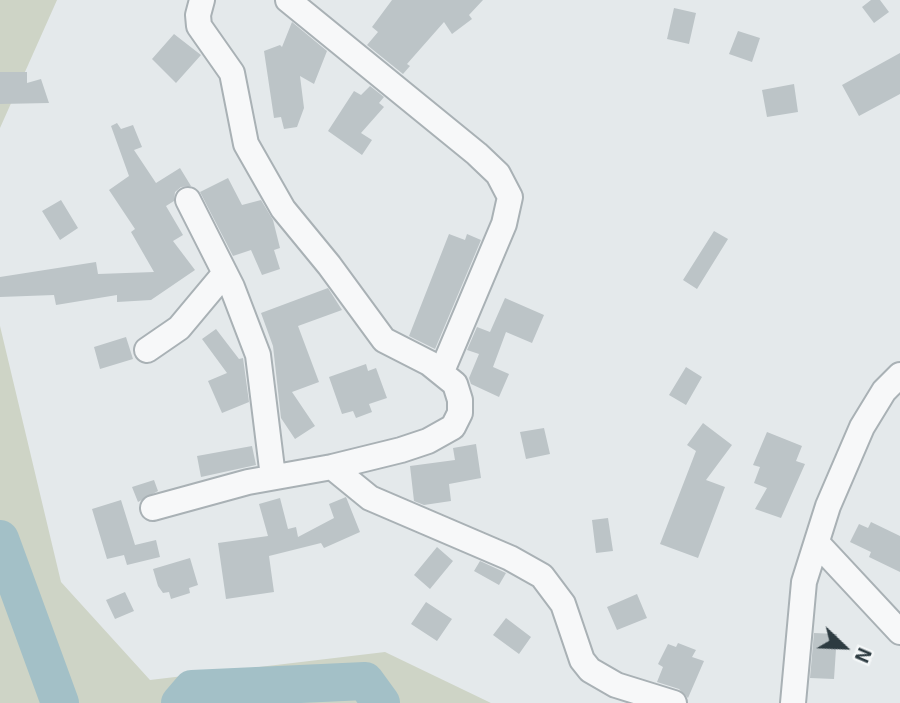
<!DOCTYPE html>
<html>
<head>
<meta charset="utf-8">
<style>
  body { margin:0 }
  #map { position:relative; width:900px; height:703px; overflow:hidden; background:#e4e9eb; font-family:"Exo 2",sans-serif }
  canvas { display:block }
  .north { position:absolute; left:809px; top:612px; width:70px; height:70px; -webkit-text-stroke:5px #f4f7f8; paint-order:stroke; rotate:113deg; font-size:19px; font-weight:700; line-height:28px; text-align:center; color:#2d3b41 }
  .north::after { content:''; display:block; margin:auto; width:24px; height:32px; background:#2d3b41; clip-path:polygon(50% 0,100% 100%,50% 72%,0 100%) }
</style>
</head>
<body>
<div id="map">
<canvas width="900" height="703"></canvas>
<div class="north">N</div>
</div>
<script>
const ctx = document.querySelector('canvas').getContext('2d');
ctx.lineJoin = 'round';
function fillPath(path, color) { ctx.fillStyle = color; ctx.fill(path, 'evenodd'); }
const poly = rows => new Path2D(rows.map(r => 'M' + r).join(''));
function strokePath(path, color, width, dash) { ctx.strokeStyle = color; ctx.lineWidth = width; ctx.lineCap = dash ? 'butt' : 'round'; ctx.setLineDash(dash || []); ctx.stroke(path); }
fillPath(poly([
  [0,0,57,0,0,128],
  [0,326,61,582,150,680,385,652,491,703,0,703]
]), '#ced4c6');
strokePath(poly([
  [0,539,60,703],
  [180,703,192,689,365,681,381,703]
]), '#a3c0c7', 38);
fillPath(poly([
  [392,0,483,0,469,15,472,19,452,34,444,22,407,64,410,66,403,74,367,45,378,32,372,27],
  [871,0,880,0,889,12,874,23,862,7],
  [674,8,696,13,689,44,667,39],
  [292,22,327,51,314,84,300,76,304,108,297,127,284,129,281,117,274,118,264,51,280,45,282,47],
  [738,31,760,38,752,62,729,54],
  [174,34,201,55,176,83,152,59],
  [900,53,900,94,859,116,842,85],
  [0,72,27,72,27,83,41,79,49,103,0,104],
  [794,84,798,112,767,117,762,90],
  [370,86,384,97,379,103,384,107,361,133,372,140,362,155,328,131,354,91,361,95],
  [117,123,121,129,133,125,142,147,134,150,156,183,180,168,191,186,181,187,175,192,174,201,166,206,183,235,173,241,195,270,151,300,117,302,117,295,56,305,54,295,0,297,0,277,96,262,98,274,154,272,131,232,135,229,109,190,129,176,111,126],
  [228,178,242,205,261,200,273,220,280,248,274,250,280,269,262,275,251,250,233,256,200,192],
  [61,200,78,228,60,240,42,211],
  [714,231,728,239,697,289,683,280],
  [449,234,465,240,467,234,481,240,435,349,409,336],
  [328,288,342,310,298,326,319,382,292,392,315,426,295,439,281,418,273,346,261,313],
  [505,298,544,315,532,343,506,332,493,367,509,374,499,397,471,384,469,378,479,354,467,350,477,327,490,332],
  [216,329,239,359,243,358,249,402,222,413,208,381,227,373,202,339],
  [126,337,133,359,100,369,94,347],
  [366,364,368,371,376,368,387,398,369,404,372,412,356,418,353,411,342,414,329,377],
  [686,367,702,377,686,405,669,395],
  [703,423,732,445,706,480,725,487,698,558,660,544,696,451,687,445],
  [544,428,550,454,526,459,520,432],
  [767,432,802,446,796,461,805,464,781,518,755,509,767,488,754,483,760,467,753,465],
  [476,444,481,478,449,484,451,501,424,505,414,501,410,466,455,460,453,448],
  [252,446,256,465,201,477,197,456],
  [154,480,158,491,138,502,132,487],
  [346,497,360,532,324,548,321,543,269,556,274,592,226,599,218,543,268,536,259,504,280,498,288,529,296,527,298,537,334,518,329,504],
  [121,500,135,545,156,540,160,557,127,565,124,555,107,559,92,509],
  [608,518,613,551,596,553,592,520],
  [871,522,900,536,900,572,869,557,871,552,850,542,859,524,868,528],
  [437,547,453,561,430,589,414,575],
  [190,558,198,585,189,588,190,593,171,599,169,592,163,593,158,586,153,569],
  [480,561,506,573,499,585,474,571],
  [125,592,134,611,115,619,106,600],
  [637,594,647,618,617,630,607,607],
  [426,602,452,619,437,641,411,624],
  [506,618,531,637,519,654,493,635],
  [814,633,837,634,834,679,810,678],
  [678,643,696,650,692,657,704,661,688,698,679,689,657,682,663,667,658,664,668,644,676,647]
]), '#bcc4c7');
const minor = poly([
  [288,0,477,154,498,174,510,197,504,224,442,371],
  [188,200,232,287,258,355,273,477],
  [147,350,179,328,225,273],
  [332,467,370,498,510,558,542,576,563,604,582,660,590,670,616,685,674,703],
  [153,508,248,482,332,467,401,450,428,441,453,427,460,413,460,400,455,384,429,363,384,340,329,265,283,209,246,144,232,73,199,26,198,15,202,0],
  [817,543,900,632],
  [793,703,804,582,828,506,862,427,884,391,900,375]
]);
strokePath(minor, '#a9b1b5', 28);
strokePath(minor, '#f7f8f9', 24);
</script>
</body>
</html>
